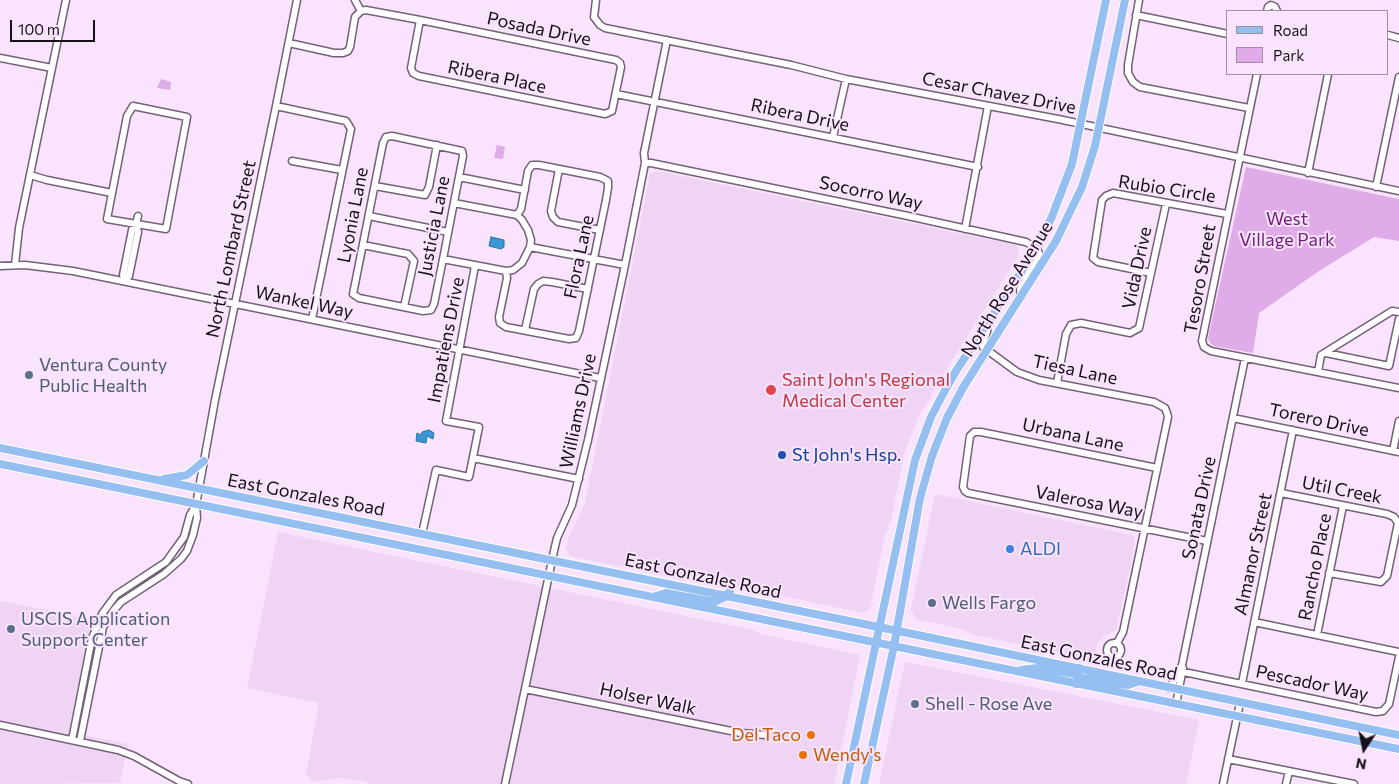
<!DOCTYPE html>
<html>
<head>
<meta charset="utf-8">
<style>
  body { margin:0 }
  #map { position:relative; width:1399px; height:784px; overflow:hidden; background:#f9e3fd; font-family:Commissioner,sans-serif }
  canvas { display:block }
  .legend { position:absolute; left:1226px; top:10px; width:162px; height:65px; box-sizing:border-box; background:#f9e3fd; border:1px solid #9f8fa1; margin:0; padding:6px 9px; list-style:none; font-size:15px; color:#171018 }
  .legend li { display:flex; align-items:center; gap:10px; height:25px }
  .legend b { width:25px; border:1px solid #9f8fa1 }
  .north { position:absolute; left:1339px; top:724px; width:50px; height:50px; -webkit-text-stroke:4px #f9e3fd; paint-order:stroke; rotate:191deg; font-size:14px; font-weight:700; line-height:20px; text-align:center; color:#171018 }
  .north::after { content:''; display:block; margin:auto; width:18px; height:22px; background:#171018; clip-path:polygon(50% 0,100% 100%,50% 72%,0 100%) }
  .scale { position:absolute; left:10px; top:20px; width:85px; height:22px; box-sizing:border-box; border:2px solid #171018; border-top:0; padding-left:6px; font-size:15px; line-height:18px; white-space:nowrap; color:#171018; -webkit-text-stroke:4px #f9e3fd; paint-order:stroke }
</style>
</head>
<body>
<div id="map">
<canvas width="1399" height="784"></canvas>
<ul class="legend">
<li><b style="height:6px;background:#95bff1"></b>Road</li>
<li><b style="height:14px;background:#dfabe8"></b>Park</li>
</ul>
<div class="north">N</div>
<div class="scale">100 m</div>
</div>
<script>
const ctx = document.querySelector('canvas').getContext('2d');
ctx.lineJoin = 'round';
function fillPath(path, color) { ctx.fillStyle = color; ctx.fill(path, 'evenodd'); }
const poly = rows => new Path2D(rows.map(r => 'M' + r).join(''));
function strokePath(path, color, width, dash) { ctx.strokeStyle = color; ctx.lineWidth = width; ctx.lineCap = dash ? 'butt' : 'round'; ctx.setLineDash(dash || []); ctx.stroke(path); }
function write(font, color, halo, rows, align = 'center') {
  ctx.font = font + ' Commissioner,sans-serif'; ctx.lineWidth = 4; ctx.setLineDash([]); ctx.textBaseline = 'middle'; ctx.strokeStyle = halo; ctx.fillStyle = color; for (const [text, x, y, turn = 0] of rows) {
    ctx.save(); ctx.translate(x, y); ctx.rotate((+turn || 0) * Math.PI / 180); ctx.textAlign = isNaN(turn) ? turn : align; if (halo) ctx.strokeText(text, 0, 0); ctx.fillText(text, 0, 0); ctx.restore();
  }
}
fillPath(poly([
  [657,171,1016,245,1019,255,940,379,929,400,920,413,904,454,891,520,884,539,870,609,863,613,715,582,710,585,570,556,566,549,569,537,585,503,650,174],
  [935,494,1132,535,1135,538,1130,569,1116,630,1103,637,1097,644,1094,660,975,635,958,628,916,619,911,610],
  [278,532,753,630,760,634,860,655,834,784,370,784,364,781,340,778,313,782,306,774,319,703,247,688],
  [0,601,94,619,89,634,69,732,128,744,120,783,0,784],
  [905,662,1199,720,1186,784,879,784]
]), '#efd4f4');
fillPath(poly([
  [161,79,171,82,170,90,157,88],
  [497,145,505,147,503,159,494,158],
  [1246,167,1399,199,1399,241,1374,237,1319,271,1259,313,1253,353,1214,346,1210,343,1208,338]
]), '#dfabe8');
const water = poly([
  [491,237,504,240,504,247,501,249,489,246,491,237],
  [429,430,434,433,433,439,427,436,426,443,416,441,417,433,421,435,422,432,429,430]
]);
fillPath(water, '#3897d7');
strokePath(water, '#2e6e9e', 1);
const minor = poly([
  [355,0,361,11,366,10,420,20,616,60,620,63,621,67,612,111,605,114,419,76,413,73,411,68,420,20],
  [596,0,594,17,600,25,605,28,791,65,846,79,1058,119,1399,191],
  [1139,0,1128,65,1128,73,1133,82,1140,87,1249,108],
  [1267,11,1268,7,1271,5,1275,7,1277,11],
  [1136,15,1228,34],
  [1388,35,1399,38],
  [289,43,334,53,343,53,348,51,350,47,355,17,361,11],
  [0,58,52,68],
  [1257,74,1202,341,1204,347,1211,351,1399,388],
  [616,94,978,167],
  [133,106,187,117,166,229,107,219,127,116,133,106],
  [276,106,346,121,351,129,312,319],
  [392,136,462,151,463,156,443,259,434,304,431,310,423,311,359,298,353,294,383,143,386,137,392,136],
  [833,137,846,79],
  [292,161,342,170],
  [645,163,651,163,908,216,1026,242,1036,248,1039,253,1036,262,1020,289,1021,297],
  [559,169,551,211,553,217,558,222,600,230],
  [1308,173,1328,74],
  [30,175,47,180,112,193],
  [459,177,525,190],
  [375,186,425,195,429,187,437,145],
  [1376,187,1399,77],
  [369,216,448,232],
  [965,229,988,106],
  [363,245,408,254,414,261,404,307],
  [530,247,625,265],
  [443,259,506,271,513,270,522,263,530,247,531,240,528,230,522,220,517,215,454,203],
  [15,265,19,228,66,0],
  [0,266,25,265,73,271,600,378],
  [506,271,507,278,499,317,500,323,506,327,569,339,576,338,579,331,606,200,608,188,608,181,600,177,539,165,532,165,528,171,521,209,517,215],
  [1151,273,1098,262,1093,258,1102,200,1106,196,1113,193,1227,214],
  [125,281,129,276,138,232,136,224,138,216],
  [125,281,123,275,132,230,136,224],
  [988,322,987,332,982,345,983,347,1017,372,1039,380,1154,402,1165,408,1167,413,1168,417,1123,632,1117,643],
  [525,330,534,289,538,284,543,281,552,282,588,289],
  [1326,353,1389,366,1399,319],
  [1318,372,1321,355,1392,311,1399,312],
  [1057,383,1066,334,1071,325,1081,323,1130,333,1139,328,1166,204],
  [1233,418,1399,452],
  [1393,451,1399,421],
  [473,458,579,479],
  [1157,468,981,432,974,432,970,436,963,487,965,491,968,493,1207,541],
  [1281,493,1387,514,1394,517,1398,523,1387,576,1381,582,1329,573],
  [422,534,436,470,469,477,479,427,446,421,475,266],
  [1254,622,1399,652],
  [1317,635,1343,506],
  '1107 650a7 7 0 1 1 14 0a7 7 0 1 1-14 0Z',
  [1179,671,1376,712,1383,711,1389,704,1399,657],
  [1242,683,1293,430],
  [1169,688,1177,677,1182,665,1245,358],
  [525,689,741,733,766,735],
  [1176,704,1183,668],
  [0,725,118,750,134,756,179,781,188,784],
  [72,740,92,638,102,614,116,595,166,562,184,537,190,515,196,505],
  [80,741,103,627,114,610,121,602,164,574,181,559,187,551,193,535,197,518,196,505,215,400,276,106,297,0],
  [1228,759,1354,784],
  [505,784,554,551,557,538,572,505,588,440,625,265,645,163,644,153,667,40],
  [1223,784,1240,703],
  [1286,784,1289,771]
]);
const major = poly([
  [0,448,908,633,1399,735],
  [0,464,1399,749],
  [164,479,187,475,204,461],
  [656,596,666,593,714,602,725,597,730,591],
  [1021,670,1038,668,1075,674,1078,673,1079,668],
  [1076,684,1077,680,1082,678,1128,685,1137,682],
  [846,784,915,460,931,417,943,394,956,371,1021,272,1051,219,1072,164,1106,0],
  [864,784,894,646,920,498,932,456,947,418,964,386,1056,241,1082,187,1095,146,1125,0]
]);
strokePath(minor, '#746178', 9);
strokePath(major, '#fff', 10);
strokePath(minor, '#fff', 6);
strokePath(major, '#95bff1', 8);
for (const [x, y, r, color] of [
  [29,375,5,"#5c6f8a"],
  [771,390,6,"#e0444e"],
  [782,455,5,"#1a4fb4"],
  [1010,549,5,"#3f7fe0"],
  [932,603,5,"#5c6f8a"],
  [11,629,5,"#5c6f8a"],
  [915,704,5,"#5c6f8a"],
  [811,735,5,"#e8710a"],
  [803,755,5,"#e8710a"]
]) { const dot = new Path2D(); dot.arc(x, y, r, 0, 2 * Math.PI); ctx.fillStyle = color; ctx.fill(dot); strokePath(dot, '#f9e3fd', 2); }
write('18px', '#171018', '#f9e3fd', [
  ["Posada Drive",539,29,12],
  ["Ribera Place",497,77,12],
  ["Cesar Chavez Drive",999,93,11],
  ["Ribera Drive",800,115,12],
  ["Rubio Circle",1167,189,9],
  ["Socorro Way",871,193,12],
  ["Lyonia Lane",353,215,-79],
  ["Justicia Lane",434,226,-79],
  ["North Lombard Street",231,249,-78],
  ["Flora Lane",579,257,-78],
  ["Vida Drive",1137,268,-78],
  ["Tesoro Street",1200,279,-80],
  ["North Rose Avenue",1007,289,-58],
  ["Wankel Way",304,302,12],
  ["Impatiens Drive",446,340,-79],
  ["Tiesa Lane",1075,370,12],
  ["Williams Drive",578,411,-78],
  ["Torero Drive",1319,420,12],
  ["Urbana Lane",1073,435,12],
  ["Util Creek",1342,490,11],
  ["East Gonzales Road",306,495,11],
  ["Valerosa Way",1089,502,11],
  ["Sonata Drive",1199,508,-78],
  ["Almanor Street",1253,554,-78],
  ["Rancho Place",1315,567,-79],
  ["East Gonzales Road",703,576,12],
  ["East Gonzales Road",1099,658,12],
  ["Pescador Way",1312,683,12],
  ["Holser Walk",648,699,12]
]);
write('18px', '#6f1f7c', '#f9e3fd', [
  ["West",1287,219],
  ["Village Park",1287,240]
]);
write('18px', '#4e5e75', '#f9e3fd', [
  ["Ventura County",39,365],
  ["Public Health",39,386],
  ["Wells Fargo",942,603],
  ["USCIS Application",21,619],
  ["Support Center",21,640],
  ["Shell - Rose Ave",925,704]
], 'left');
write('18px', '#be3a42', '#f9e3fd', [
  ["Saint John's Regional",782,380],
  ["Medical Center",782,401]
], 'left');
write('18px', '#164399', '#f9e3fd', [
  ["St John's Hsp.",792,455]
], 'left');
write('18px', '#366cbe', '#f9e3fd', [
  ["ALDI",1020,549]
], 'left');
write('18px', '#c56008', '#f9e3fd', [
  ["Del Taco",801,735],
  ["Wendy's",813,755,"left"]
], 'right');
</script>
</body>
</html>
